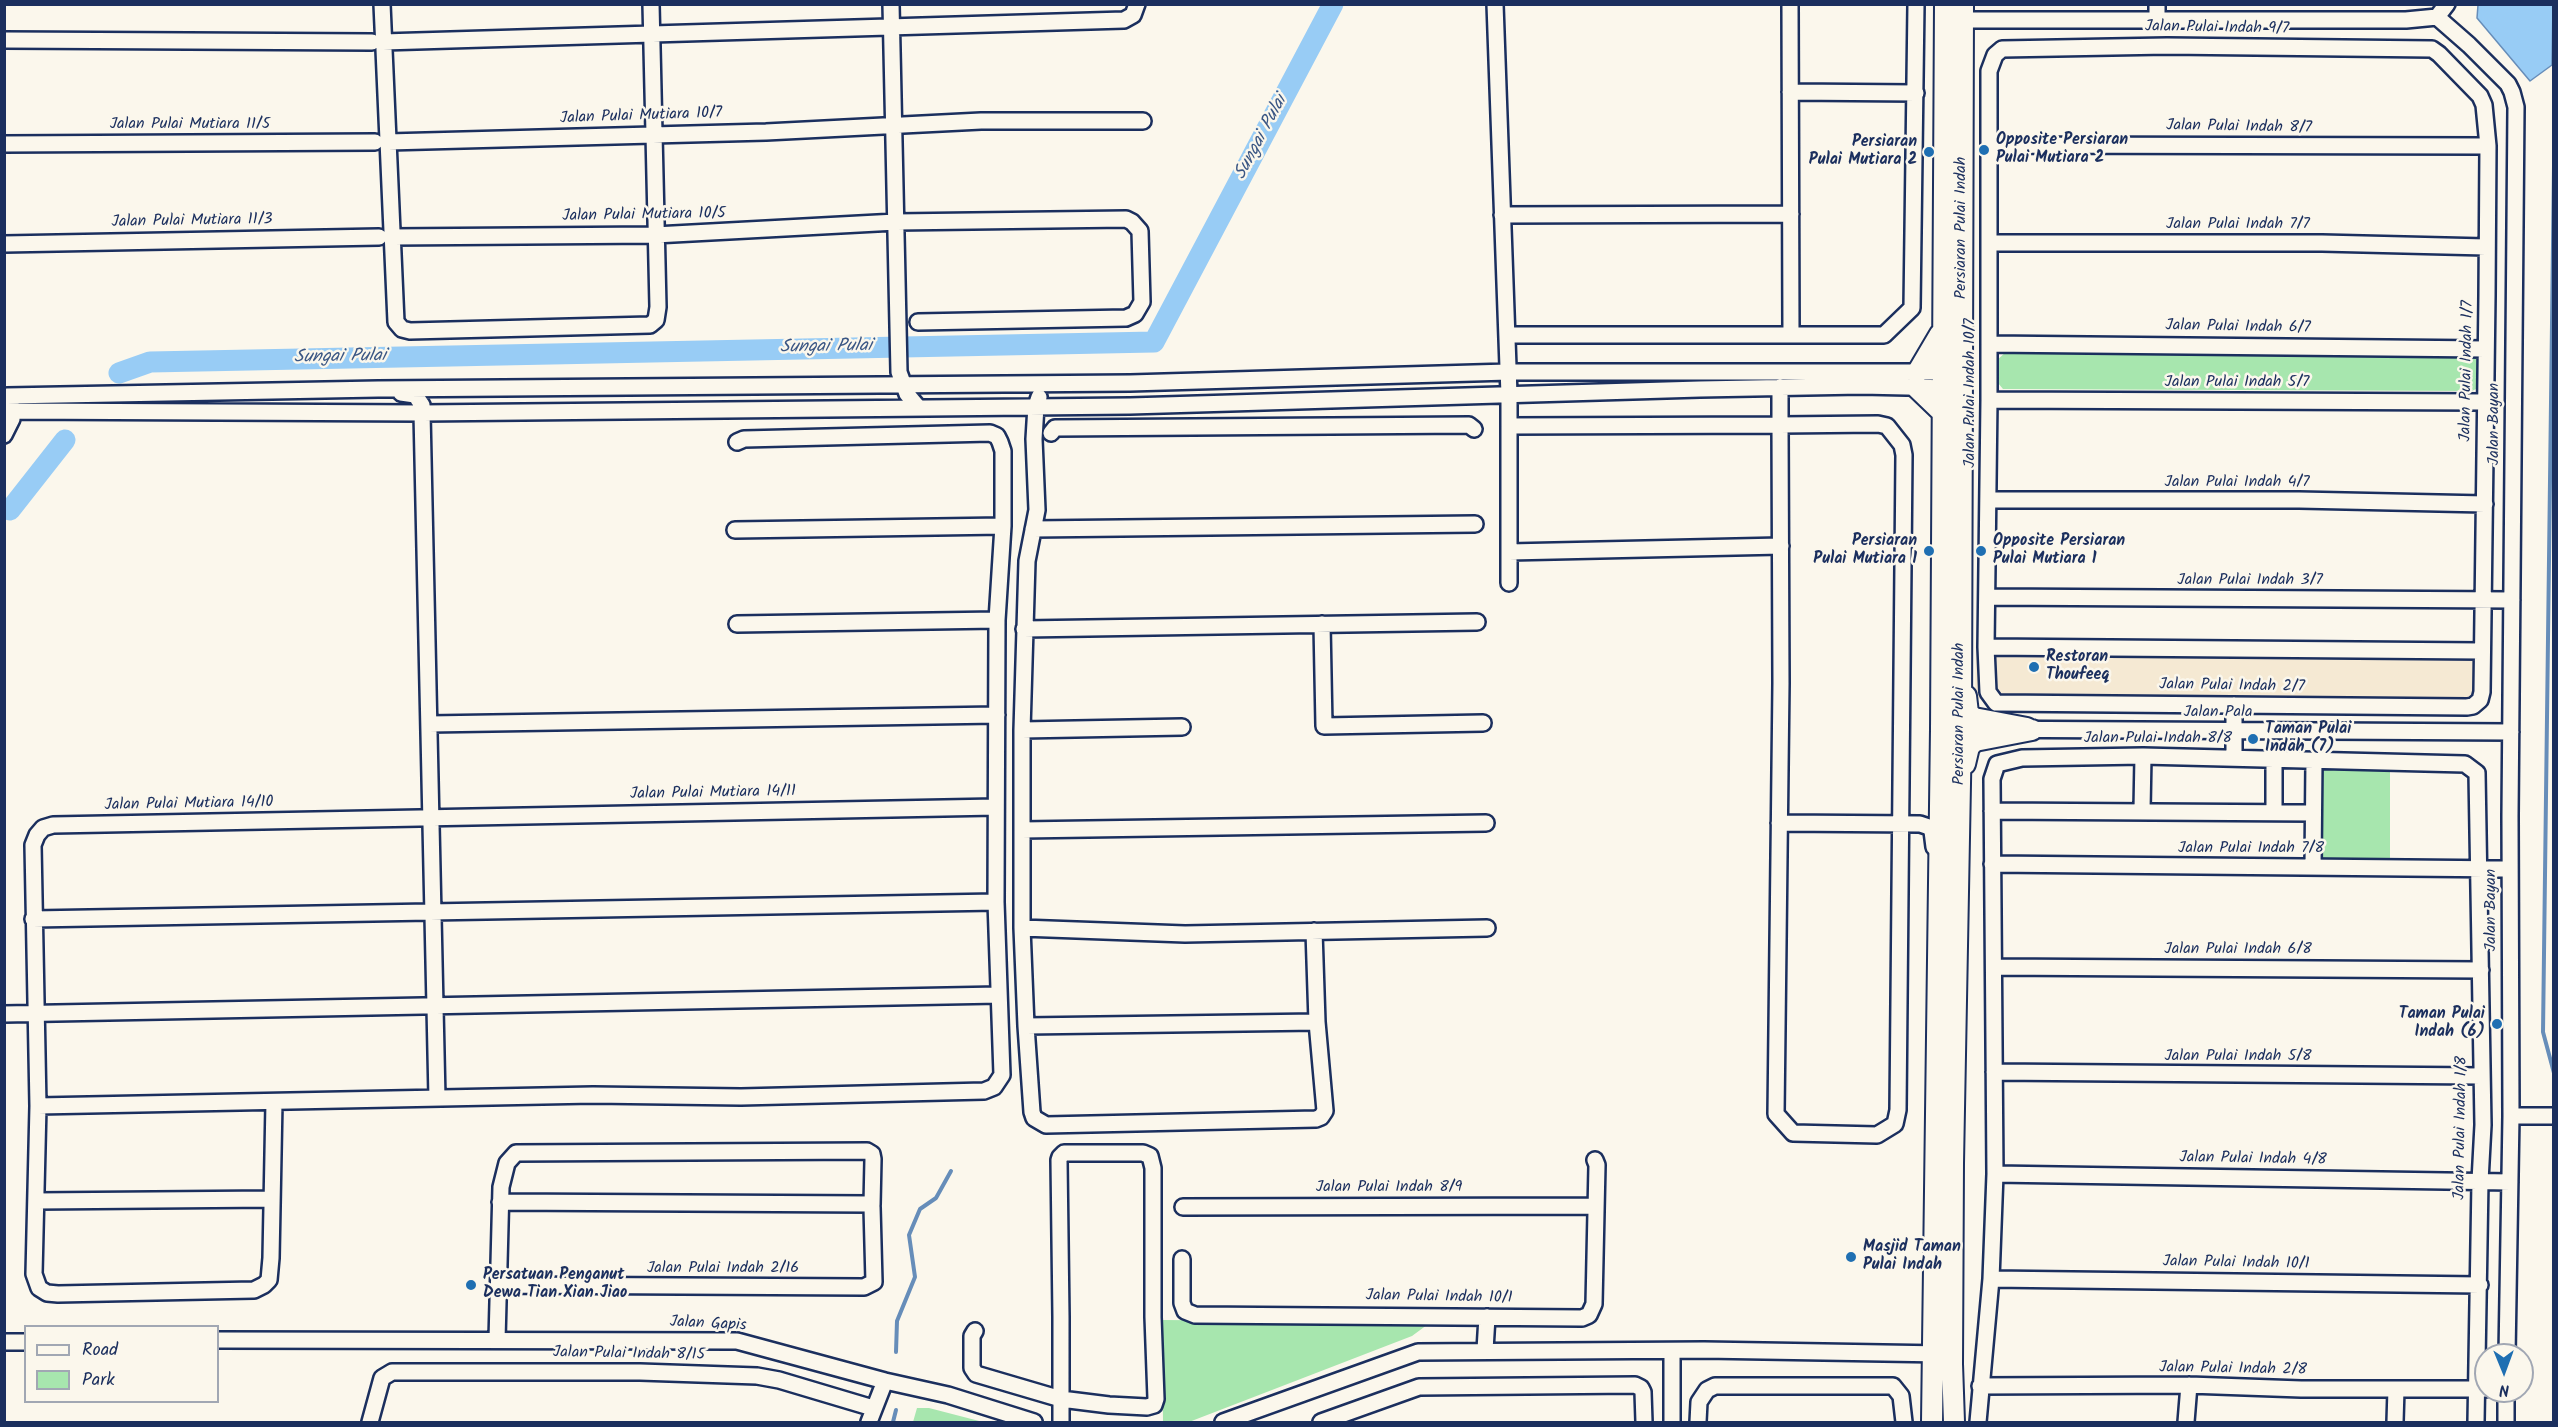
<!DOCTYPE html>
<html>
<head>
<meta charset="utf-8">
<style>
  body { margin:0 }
  #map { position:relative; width:2558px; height:1427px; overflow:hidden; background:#fbf7ec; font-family:Kalam,sans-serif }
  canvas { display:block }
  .frame { position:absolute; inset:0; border:6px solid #1b2f5e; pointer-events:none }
  .legend { position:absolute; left:24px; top:1325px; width:195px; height:78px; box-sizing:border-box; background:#fbf7ec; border:2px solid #a1a7b3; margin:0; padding:8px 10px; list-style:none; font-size:18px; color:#1b2f5e }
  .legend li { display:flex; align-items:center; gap:12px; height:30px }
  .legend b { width:30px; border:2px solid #a1a7b3 }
  .north { position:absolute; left:2474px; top:1343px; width:60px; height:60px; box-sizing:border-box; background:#fbf7ec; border:2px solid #a1a7b3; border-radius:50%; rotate:179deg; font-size:16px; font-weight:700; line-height:24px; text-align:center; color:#1b2f5e }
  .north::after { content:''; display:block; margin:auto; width:21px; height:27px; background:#1f6fb2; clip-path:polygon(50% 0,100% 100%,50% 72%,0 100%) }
</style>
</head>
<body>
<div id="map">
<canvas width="2558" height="1427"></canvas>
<div class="frame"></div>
<ul class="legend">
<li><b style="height:8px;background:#fbf7ec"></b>Road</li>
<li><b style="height:16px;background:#a7e6ae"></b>Park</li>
</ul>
<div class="north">N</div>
</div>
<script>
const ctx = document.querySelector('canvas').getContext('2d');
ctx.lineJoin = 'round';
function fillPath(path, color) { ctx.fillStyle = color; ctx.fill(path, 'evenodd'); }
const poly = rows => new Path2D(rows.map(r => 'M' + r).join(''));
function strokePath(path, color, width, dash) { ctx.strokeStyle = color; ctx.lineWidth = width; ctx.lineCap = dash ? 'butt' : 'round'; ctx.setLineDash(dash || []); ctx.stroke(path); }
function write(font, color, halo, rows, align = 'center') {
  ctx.font = font + ' Kalam,sans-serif'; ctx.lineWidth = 5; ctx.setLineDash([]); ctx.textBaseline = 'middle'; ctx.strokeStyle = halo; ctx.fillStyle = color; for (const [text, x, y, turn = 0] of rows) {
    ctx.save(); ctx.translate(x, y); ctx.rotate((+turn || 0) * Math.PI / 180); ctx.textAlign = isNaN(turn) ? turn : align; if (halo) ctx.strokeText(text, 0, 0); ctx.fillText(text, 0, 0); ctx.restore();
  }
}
fillPath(poly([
  [1976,642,2491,646,2490,703,1975,699]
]), '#f5e9d3');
fillPath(poly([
  [2007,351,2469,354,2476,358,2480,364,2481,382,2478,388,2472,391,2003,389,1998,383,1996,361],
  [2390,767,2390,861,2319,858,2319,773,2322,770],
  [1162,1320,1431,1322,1412,1336,1189,1422,1163,1422],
  [917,1408,929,1408,983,1422,913,1422]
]), '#a7e6ae');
const water = poly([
  [2478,5,2553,5,2552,65,2530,81,2477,18,2478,5]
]);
fillPath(water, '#98ccf5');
strokePath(water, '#668db9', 1.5);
strokePath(poly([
  [2554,166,2543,1032,2554,1073],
  [896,1352,897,1321,915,1277,909,1235,920,1209,936,1198,951,1171],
  [893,1422,896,1410]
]), '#668db9', 4);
strokePath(poly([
  [119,373,150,362,1154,342,1333,4],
  [10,510,65,440]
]), '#98ccf5', 21);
const minor = poly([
  [382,4,396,322,402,329,410,331,650,325,656,320,658,307,651,4],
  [891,4,899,372,907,394,918,407],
  [1495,4,1509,395,1509,583],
  [1790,4,1791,335],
  [2437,17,2447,4],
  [1954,20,2406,20,2437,17,2469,45,2508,84,2512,92,2516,107,2510,816,2511,1116,2507,1355],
  [2157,20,2157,4],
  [4,40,372,42],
  [383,42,1124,20,1133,15,1137,4],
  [2167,46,2432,49,2439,54,2480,96,2484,105,2488,146,2487,296,2482,692,2480,700,2473,706,2467,707,1996,703,1988,692,1986,647,1989,400,1989,71,1995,55,2002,49,2167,46],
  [1790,92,1916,93],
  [388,142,766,132,981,121,1143,121],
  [4,144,375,142],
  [1990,145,2488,146],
  [1502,215,1791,214],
  [392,237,655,235,896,222,1126,219,1132,222,1140,231,1142,302,1135,314,1126,318,918,322],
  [1990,243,2322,243,2486,247],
  [4,244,379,237],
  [1507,335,1884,335,1912,308,1916,4],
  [1989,344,2486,349],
  [401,393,415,395,422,405,422,413,437,1098],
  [7,396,378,389,1130,383,1508,372,1954,372],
  [1039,397,1036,406,1034,439,1037,510,1027,561,1022,730,1022,928,1026,1026,1032,1112,1034,1118,1046,1125,1316,1119,1321,1117,1325,1111,1317,1022,1314,931],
  [1989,400,2485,402],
  [13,411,422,413,1130,406,1700,389,1861,386,1952,388],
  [1509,426,1780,425,1878,424,1887,426,1902,445,1904,455,1898,1110,1895,1124,1877,1135,1793,1133,1776,1114,1781,683,1780,425,1780,387],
  [1051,433,1055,428,1469,425,1474,429],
  [4,435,12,419,11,403],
  [1989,500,2299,500,2485,504],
  [1033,529,1475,524],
  [735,530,1003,526],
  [1509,552,1781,546],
  [1987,597,2512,600],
  [737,624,997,620],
  [1322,624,1324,726,1483,723],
  [1024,629,1477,622],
  [1986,647,2481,651],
  [429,724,997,715],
  [1953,729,2511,732],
  [1022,730,1182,727],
  [2234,758,2234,705],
  [2142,810,2143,756],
  [1992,811,2313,813],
  [2274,812,2274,758],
  [1779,823,1920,824,1929,827,1932,831,1934,847],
  [1022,830,1486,823],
  [1992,864,2510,869],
  [2313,867,2314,760],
  [33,919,996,902],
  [1022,928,1185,934,1487,928],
  [1994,967,2481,970],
  [4,1014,999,995],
  [1026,1026,1317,1022],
  [1994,1072,2482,1076],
  [274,1102,271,1258,269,1280,264,1285,254,1290,58,1294,47,1293,39,1288,34,1274,38,1106,33,845,37,835,43,828,53,825,996,807],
  [38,1106,593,1095,741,1097,984,1091,994,1087,1002,1075,996,902,997,620,1003,526,1003,451,1000,442,997,436,990,433,744,439,737,442],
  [2511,1116,2554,1116],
  [1995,1174,2510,1182],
  [36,1201,272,1199],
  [1183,1207,1596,1206],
  [1182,1259,1182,1303,1185,1311,1195,1315,1582,1318,1589,1315,1594,1304,1597,1165,1595,1160],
  [1991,1279,2480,1285],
  [499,1285,864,1287,874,1282,872,1207,870,1204,500,1202],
  [975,1331,972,1336,972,1368,976,1374,1061,1399,1109,1405,1147,1407,1154,1405,1156,1399,1153,1317,1153,1168,1150,1156,1143,1153,1064,1153,1060,1157,1059,1160,1061,1317,1061,1422],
  [218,1340,737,1341,885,1381,948,1395,1034,1422],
  [497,1340,501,1187,507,1163,516,1153,867,1151,872,1154,873,1159,872,1205],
  [4,1342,26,1342],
  [1485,1350,1487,1317],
  [1672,1351,1672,1422],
  [1980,1386,2189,1385,2301,1389,2486,1389],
  [370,1422,382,1378,392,1372,640,1372,757,1376,779,1380,873,1408],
  [869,1422,885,1381],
  [1223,1422,1418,1352,1704,1350,1943,1354],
  [1321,1422,1419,1387,1635,1385,1641,1388,1643,1392,1644,1422],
  [1698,1422,1699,1402,1707,1390,1715,1386,1893,1386,1901,1396,1904,1422],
  [1978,1422,1991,1279,1995,1174,1992,779,1997,764,2022,758,2143,756,2465,764,2477,773,2483,1125,2480,1181,2476,1422],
  [2186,1422,2189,1385],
  [2395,1422,2396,1389],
  [2506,1422,2506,1391]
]);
const major = poly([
  [1917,373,1940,334],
  [1917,388,1942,412],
  [1966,696,1968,713,1974,718,2027,728],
  [1965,764,1969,747,1975,741,2032,730],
  [1932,1422,1941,729,1945,4],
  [1954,1422,1952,1364,1953,1163,1961,729,1963,4]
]);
strokePath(minor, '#1b2f5e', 20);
strokePath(major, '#1b2f5e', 24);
strokePath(minor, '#fbf7ec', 15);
strokePath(major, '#fbf7ec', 20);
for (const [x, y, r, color] of [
  [1984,150,6,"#1f6fb2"],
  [1929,152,6,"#1f6fb2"],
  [1929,551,6,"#1f6fb2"],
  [1981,551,6,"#1f6fb2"],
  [2034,667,6,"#1f6fb2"],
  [2253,739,6,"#1f6fb2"],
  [2497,1024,6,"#1f6fb2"],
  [1851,1257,6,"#1f6fb2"],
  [471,1285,6,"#1f6fb2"]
]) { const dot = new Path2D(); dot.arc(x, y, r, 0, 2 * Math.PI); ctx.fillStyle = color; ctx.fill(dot); strokePath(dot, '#fbf7ec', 2); }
write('16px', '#1b2f5e', '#fbf7ec', [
  ["Jalan Pulai Indah 9/7",2217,29,1],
  ["Jalan Pulai Mutiara 10/7",641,117,-2],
  ["Jalan Pulai Mutiara 11/5",190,125],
  ["Jalan Pulai Indah 8/7",2239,128,1],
  ["Jalan Pulai Mutiara 10/5",644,216,-1],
  ["Jalan Pulai Mutiara 11/3",192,222,-1],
  ["Jalan Pulai Indah 7/7",2238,225],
  ["Persiaran Pulai Indah",1962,228,-90],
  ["Jalan Pulai Indah 6/7",2238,328,1],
  ["Jalan Pulai Indah 1/7",2468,371,-89],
  ["Jalan Pulai Indah 5/7",2237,383],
  ["Jalan Pulai Indah 10/7",1971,393,-90],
  ["Jalan Bayan",2495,424,-90],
  ["Jalan Pulai Indah 4/7",2237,483],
  ["Jalan Pulai Indah 3/7",2250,581],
  ["Jalan Pulai Indah 2/7",2232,687,1],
  ["Jalan Pala",2218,713],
  ["Persiaran Pulai Indah",1960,714,-90],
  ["Jalan Pulai Indah 8/8",2158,739],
  ["Jalan Pulai Mutiara 14/11",713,794,-1],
  ["Jalan Pulai Mutiara 14/10",189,805,-1],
  ["Jalan Pulai Indah 7/8",2251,849],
  ["Jalan Bayan",2492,910,-90],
  ["Jalan Pulai Indah 6/8",2238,950],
  ["Jalan Pulai Indah 5/8",2238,1057],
  ["Jalan Pulai Indah 1/8",2462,1128,-89],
  ["Jalan Pulai Indah 4/8",2253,1160,1],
  ["Jalan Pulai Indah 8/9",1389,1188],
  ["Jalan Pulai Indah 10/1",2236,1264,1],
  ["Jalan Pulai Indah 2/16",723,1269],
  ["Jalan Pulai Indah 10/1",1439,1298,1],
  ["Jalan Gapis",708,1325,3],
  ["Jalan Pulai Indah 8/15",629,1355,1],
  ["Jalan Pulai Indah 2/8",2233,1370,1]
]);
write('bold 16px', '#1b2f5e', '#fbf7ec', [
  ["Opposite Persiaran",1996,141],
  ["Pulai Mutiara 2",1996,159],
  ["Persiaran",1917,143,"right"],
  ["Pulai Mutiara 2",1917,161,"right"],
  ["Persiaran",1917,542,"right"],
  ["Pulai Mutiara 1",1917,560,"right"],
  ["Opposite Persiaran",1993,542],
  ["Pulai Mutiara 1",1993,560],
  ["Restoran",2046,658],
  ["Thoufeeq",2046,676],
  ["Taman Pulai",2265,730],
  ["Indah (7)",2265,748],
  ["Taman Pulai",2485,1015,"right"],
  ["Indah (6)",2485,1033,"right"],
  ["Masjid Taman",1863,1248],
  ["Pulai Indah",1863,1266],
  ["Persatuan Penganut",483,1276],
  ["Dewa Tian Xian Jiao",483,1294]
], 'left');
write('italic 18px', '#3a5684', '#fbf7ec', [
  ["Sungai Pulai",1262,138,-62],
  ["Sungai Pulai",826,348,-1],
  ["Sungai Pulai",340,358,-1]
]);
</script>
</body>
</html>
